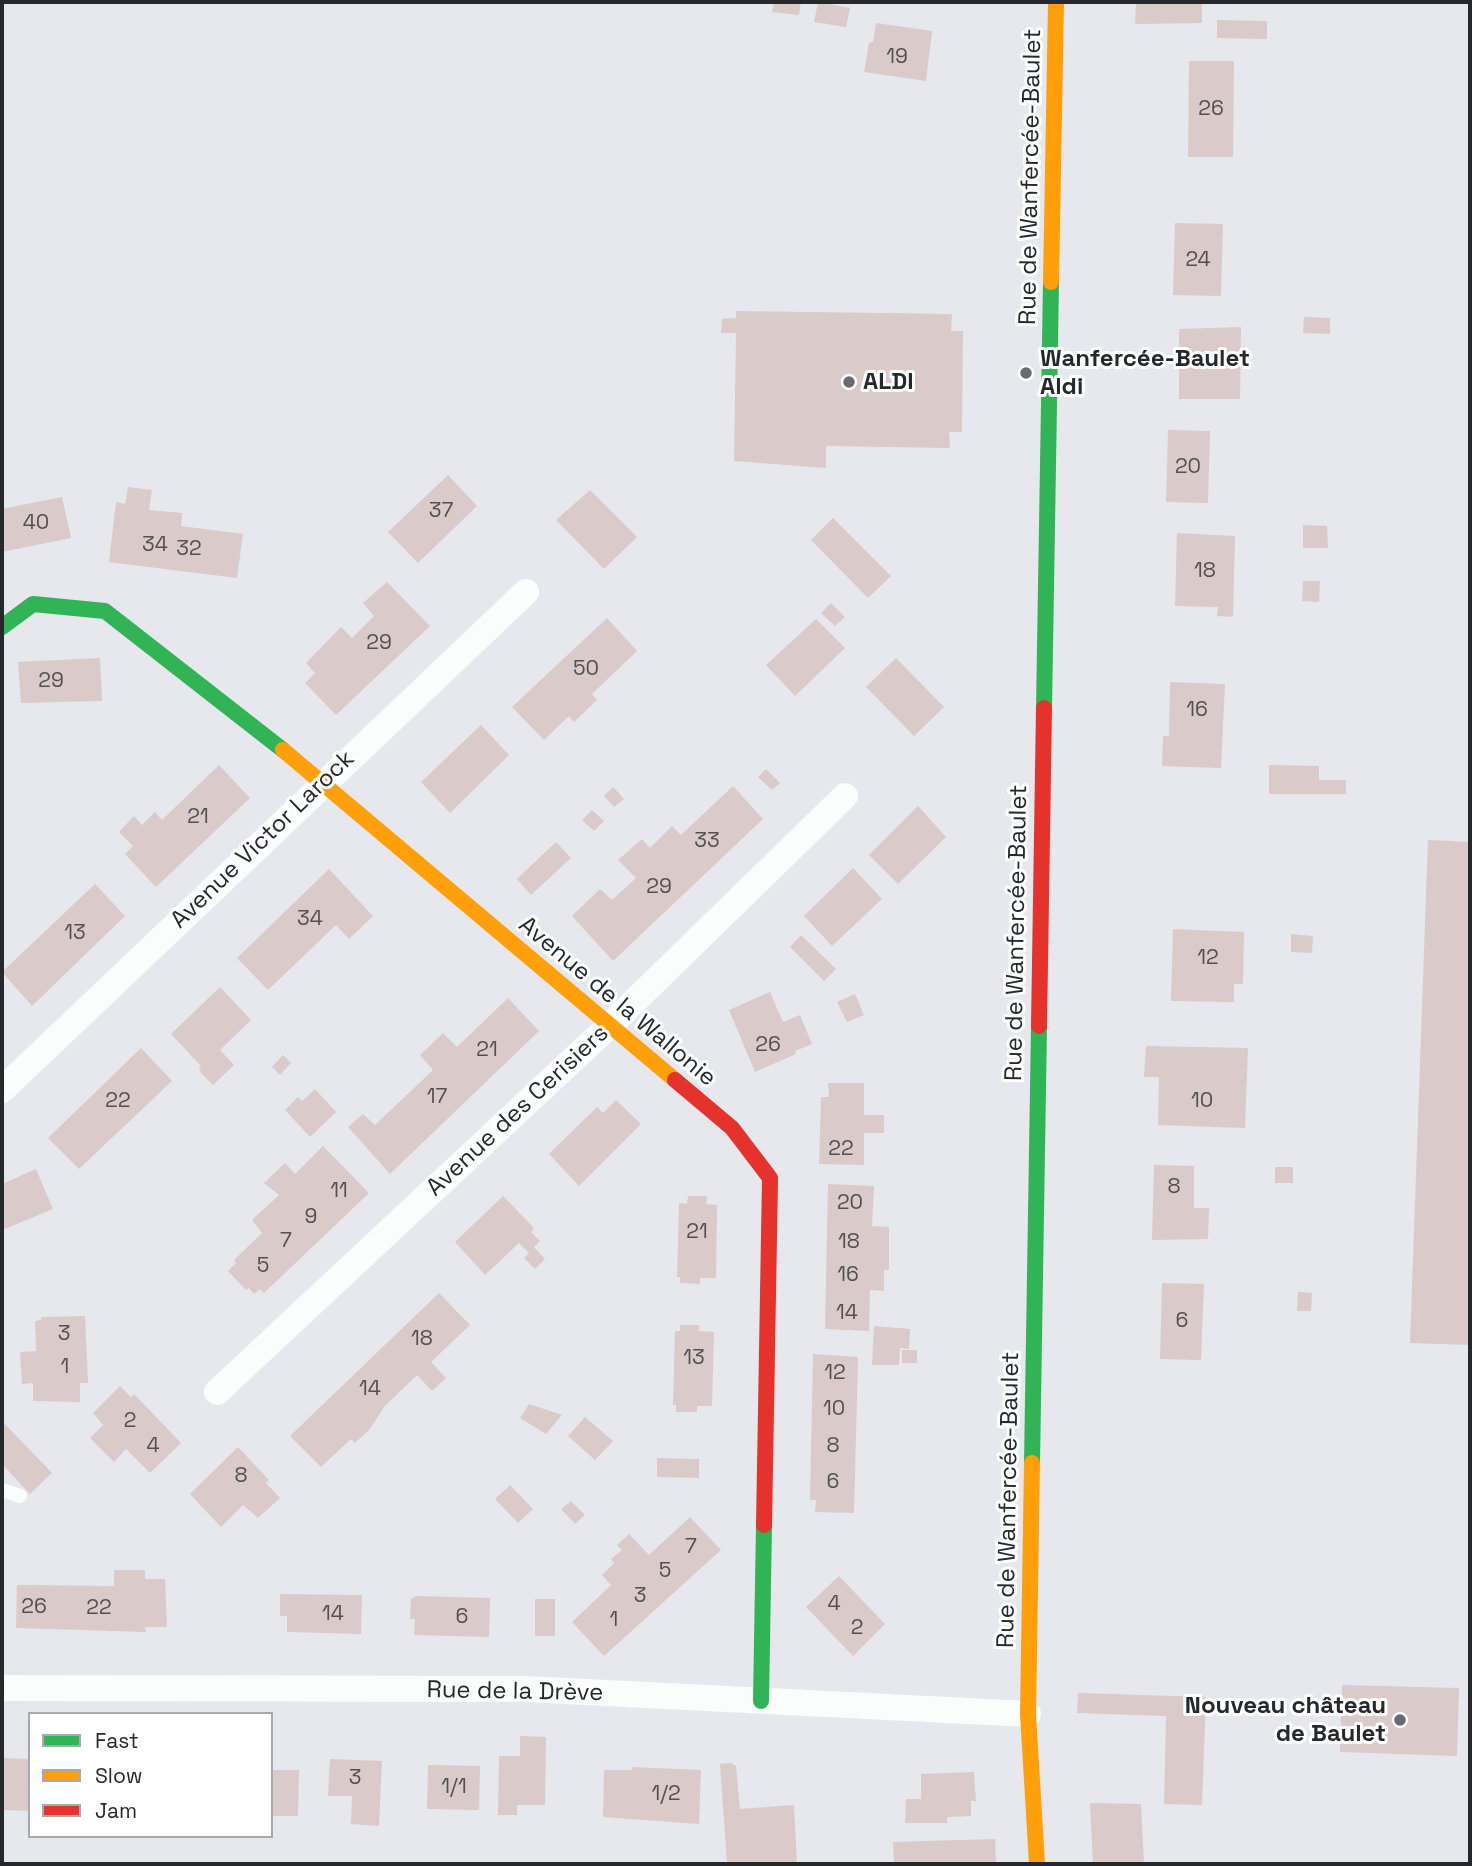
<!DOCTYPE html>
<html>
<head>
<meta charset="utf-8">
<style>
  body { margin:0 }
  #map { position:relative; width:1472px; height:1866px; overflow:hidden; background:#e6e8ee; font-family:"Space Grotesk",sans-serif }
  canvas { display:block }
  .frame { position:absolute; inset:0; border:4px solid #26282c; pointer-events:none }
  .legend { position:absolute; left:28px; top:1712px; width:245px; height:126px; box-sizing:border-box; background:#fff; border:2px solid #a8a9ab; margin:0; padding:9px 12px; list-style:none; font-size:21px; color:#26282c }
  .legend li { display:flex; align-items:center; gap:14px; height:35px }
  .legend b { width:35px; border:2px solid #a8a9ab }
</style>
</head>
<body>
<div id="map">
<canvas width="1472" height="1866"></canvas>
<div class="frame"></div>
<ul class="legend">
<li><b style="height:9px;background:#30b455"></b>Fast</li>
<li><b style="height:9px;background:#ff9f0a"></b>Slow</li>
<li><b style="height:9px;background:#e5322d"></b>Jam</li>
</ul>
</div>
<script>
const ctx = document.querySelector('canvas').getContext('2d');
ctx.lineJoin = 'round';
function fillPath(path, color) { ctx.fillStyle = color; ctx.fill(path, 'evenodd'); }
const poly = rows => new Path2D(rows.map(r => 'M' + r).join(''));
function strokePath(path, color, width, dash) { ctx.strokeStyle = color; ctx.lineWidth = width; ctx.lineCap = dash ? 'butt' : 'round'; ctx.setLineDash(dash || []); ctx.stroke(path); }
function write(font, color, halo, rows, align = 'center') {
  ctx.font = font + ' "Space Grotesk",sans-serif'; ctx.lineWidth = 6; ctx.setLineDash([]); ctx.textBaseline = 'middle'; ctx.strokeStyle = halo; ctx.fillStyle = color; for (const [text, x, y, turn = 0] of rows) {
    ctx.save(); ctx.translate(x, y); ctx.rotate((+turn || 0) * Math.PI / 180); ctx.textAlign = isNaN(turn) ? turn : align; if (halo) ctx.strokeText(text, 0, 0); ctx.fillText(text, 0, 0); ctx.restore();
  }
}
fillPath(poly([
  [774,2,801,2,799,15,772,12],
  [818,2,850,8,846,27,814,22],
  [1136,2,1202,2,1202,23,1135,24],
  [1217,20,1267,21,1267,39,1217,38],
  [876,23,932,31,926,81,864,72,869,43,873,42],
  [1189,61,1234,61,1233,157,1188,157],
  [1175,223,1223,224,1221,296,1173,295],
  [736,311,952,314,951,331,963,331,962,432,949,432,950,448,826,446,826,468,734,461,736,333,721,333,722,319,736,318],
  [1304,317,1330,318,1330,334,1303,333],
  [1241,327,1240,399,1179,399,1179,329],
  [1168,430,1210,431,1208,503,1166,502],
  [448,475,477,506,418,563,388,532],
  [128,487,152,490,149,510,182,513,181,526,243,534,237,578,109,562,116,502,125,504],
  [590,490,637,537,604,569,556,520],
  [62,497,71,538,2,552,2,509],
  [833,518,891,576,868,598,811,540],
  [1303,525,1327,526,1328,548,1303,548],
  [1177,533,1235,536,1233,617,1217,616,1218,607,1175,606],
  [1303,581,1320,581,1319,602,1302,601],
  [387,582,430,626,336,715,305,683,315,673,306,663,341,627,352,638,374,616,363,603],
  [831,603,845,617,835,626,821,613],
  [607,618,637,651,592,694,597,700,574,722,569,716,544,740,512,707],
  [816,619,845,648,795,696,766,665],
  [100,658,102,701,21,703,18,662],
  [896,658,944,707,914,736,866,687],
  [1170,682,1225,684,1221,768,1162,766,1163,736,1169,736],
  [481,725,509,755,450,813,421,782],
  [219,765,250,798,156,887,125,854,133,846,119,832,134,816,142,825,155,812,162,820],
  [1269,765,1319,766,1319,780,1346,780,1346,794,1269,794],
  [766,769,780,783,772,790,758,777],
  [733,786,763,819,613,961,572,916,600,889,612,900,636,878,618,860,642,839,650,848,672,826,681,835],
  [613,787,624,799,614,807,604,796],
  [918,806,946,837,898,884,869,855],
  [592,810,604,821,594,831,582,820],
  [1428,840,1470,842,1470,1345,1410,1343],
  [556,842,571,858,531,895,517,879],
  [853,868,882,899,832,946,804,916],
  [329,869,373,916,349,939,336,925,268,990,237,958],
  [95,884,125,916,32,1006,2,972],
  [1173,929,1244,932,1243,984,1234,984,1234,1002,1171,1001],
  [1291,934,1313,936,1312,953,1291,952],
  [801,935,836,969,824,981,790,947],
  [220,987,251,1020,220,1050,234,1065,213,1085,201,1073,199,1068,201,1066,171,1034],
  [770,992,783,1022,800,1015,812,1044,795,1051,796,1054,755,1072,729,1010],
  [855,994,864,1015,847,1022,837,1002],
  [508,998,539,1031,390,1174,348,1127,363,1114,375,1125,433,1070,420,1055,443,1033,457,1047],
  [1146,1046,1248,1048,1245,1128,1158,1125,1159,1077,1144,1077],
  [141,1048,172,1081,79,1169,48,1138],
  [283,1055,291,1063,280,1075,272,1067],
  [828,1083,864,1083,864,1115,884,1115,884,1133,864,1133,864,1165,819,1164,821,1097,829,1097],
  [315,1089,336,1112,310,1137,285,1110,298,1097,302,1101],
  [616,1100,641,1124,579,1186,549,1154,597,1107,603,1113],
  [323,1146,369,1193,264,1293,260,1289,254,1294,249,1288,246,1290,228,1271,236,1263,234,1260,262,1233,252,1220,279,1195,264,1183,285,1163,295,1174],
  [1154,1165,1194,1166,1194,1208,1209,1208,1208,1239,1152,1240],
  [1275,1167,1293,1167,1293,1183,1275,1183],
  [36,1169,53,1209,2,1230,2,1184],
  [828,1184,874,1186,872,1226,889,1227,889,1270,884,1270,884,1291,870,1290,869,1331,825,1329],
  [503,1196,534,1228,531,1232,540,1241,534,1247,545,1259,535,1269,524,1258,529,1253,519,1243,485,1275,455,1242],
  [688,1196,707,1196,706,1204,717,1205,716,1278,700,1278,700,1284,680,1283,680,1277,677,1277,679,1203,687,1204],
  [1162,1283,1204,1284,1201,1360,1160,1359],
  [1298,1292,1312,1293,1311,1311,1297,1311],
  [439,1293,470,1325,431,1362,446,1378,432,1391,417,1375,384,1407,370,1429,355,1443,351,1439,321,1467,290,1436],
  [85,1316,88,1383,80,1383,80,1402,33,1401,33,1383,22,1384,20,1352,36,1351,35,1321,41,1320,41,1317],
  [680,1325,699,1325,699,1331,714,1332,712,1406,697,1406,697,1412,676,1412,676,1405,673,1405,675,1331,680,1331],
  [874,1326,910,1329,909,1349,900,1348,899,1365,872,1365],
  [902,1350,917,1350,917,1363,902,1363],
  [813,1354,858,1357,854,1513,815,1512,816,1500,810,1500],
  [120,1386,131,1397,134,1394,181,1443,150,1473,126,1449,114,1462,90,1438,103,1425,93,1413],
  [529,1404,562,1415,546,1434,520,1418],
  [585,1417,613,1441,595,1460,568,1436],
  [2,1421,52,1473,30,1494,2,1464],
  [238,1447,269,1480,266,1483,280,1498,258,1518,243,1505,221,1527,190,1494],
  [657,1458,699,1459,699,1478,657,1477],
  [510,1485,533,1509,518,1523,495,1499],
  [571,1501,585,1515,575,1524,561,1509],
  [690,1517,721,1550,604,1656,572,1622,611,1585,602,1575,614,1563,611,1559,622,1550,617,1545,629,1534,649,1555],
  [114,1570,145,1570,145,1579,165,1579,167,1627,145,1627,146,1632,16,1628,17,1585,114,1586],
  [839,1576,885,1624,853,1656,806,1607],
  [280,1594,362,1595,361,1634,287,1632,287,1616,280,1616],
  [416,1596,490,1598,489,1637,414,1635,415,1619,410,1619,411,1599],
  [535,1599,555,1599,555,1636,535,1636],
  [1342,1685,1459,1688,1457,1756,1340,1752],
  [1078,1693,1206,1697,1202,1805,1164,1804,1166,1716,1077,1713],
  [520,1736,546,1737,545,1805,517,1805,517,1815,498,1815,499,1756,520,1756],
  [2,1758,30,1759,30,1811,2,1810],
  [330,1759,382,1761,379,1826,351,1824,352,1796,328,1796],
  [731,1763,736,1766,740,1809,794,1805,797,1864,727,1864,720,1764],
  [428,1765,480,1766,479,1810,427,1809],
  [632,1767,701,1770,699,1824,603,1817,604,1770,632,1770],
  [271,1770,299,1770,298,1816,271,1816],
  [974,1772,976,1801,971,1801,971,1816,947,1817,947,1823,905,1823,906,1799,921,1799,921,1774],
  [1090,1803,1141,1804,1144,1864,1093,1864],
  [995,1839,996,1864,894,1864,893,1842]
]), '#dacac9');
strokePath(poly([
  [2,1490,20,1496]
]), '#fbfcfc', 14);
strokePath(poly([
  [2,1090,526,592],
  [217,1392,609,1026,845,796],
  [2,1688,525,1689,1028,1714]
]), '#fbfcfc', 26);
strokePath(poly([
  [2,627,33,604,105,611,283,750],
  [1044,708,1051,282],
  [1032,1463,1039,1026],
  [761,1701,764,1525]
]), '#30b455', 16);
strokePath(poly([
  [1051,282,1056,2],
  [283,750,675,1080],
  [1032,1463,1028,1714,1037,1864]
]), '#ff9f0a', 16);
strokePath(poly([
  [1039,1026,1044,708],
  [675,1080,732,1128,770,1178,764,1525]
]), '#e5322d', 16);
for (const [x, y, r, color] of [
  [1026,373,7,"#696b70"],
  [849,382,7,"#696b70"],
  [1400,1720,7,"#696b70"]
]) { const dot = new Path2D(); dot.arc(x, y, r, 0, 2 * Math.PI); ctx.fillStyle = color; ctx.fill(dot); strokePath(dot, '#fff', 2.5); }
write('21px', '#535053', null, [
  ["19",897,57],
  ["26",1211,109],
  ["24",1198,260],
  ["20",1188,467],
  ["37",441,511],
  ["40",36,523],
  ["34",155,545],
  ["32",189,549],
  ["18",1205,571],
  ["29",379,643],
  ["50",586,669],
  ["29",51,681],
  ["16",1197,710],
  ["21",198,817],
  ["33",707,841],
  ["29",659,887],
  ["34",310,919],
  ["13",75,933],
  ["12",1208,958],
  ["26",768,1045],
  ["21",487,1050],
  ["17",437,1097],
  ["22",118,1101],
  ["10",1202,1101],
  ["22",841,1149],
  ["8",1174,1187],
  ["11",339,1191],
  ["20",850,1203],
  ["9",311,1217],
  ["21",697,1232],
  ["7",286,1241],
  ["18",849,1242],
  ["5",263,1266],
  ["16",848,1275],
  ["14",847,1313],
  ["6",1182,1321],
  ["3",64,1334],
  ["18",422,1339],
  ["13",694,1358],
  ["1",65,1367],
  ["12",835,1373],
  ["14",370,1389],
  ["10",834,1409],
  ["2",130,1421],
  ["4",153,1446],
  ["8",833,1446],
  ["8",241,1476],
  ["6",833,1482],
  ["7",691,1547],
  ["5",665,1571],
  ["3",640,1596],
  ["4",834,1604],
  ["26",34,1607],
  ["22",99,1608],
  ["14",333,1614],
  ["6",462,1617],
  ["1",614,1620],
  ["2",857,1628],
  ["3",355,1778],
  ["1/1",454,1787],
  ["1/2",666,1794]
]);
write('24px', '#26282c', '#fff', [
  ["Rue de Wanfercée-Baulet",1031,177,-89],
  ["Avenue Victor Larock",263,840,-44],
  ["Rue de Wanfercée-Baulet",1017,933,-89],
  ["Avenue de la Wallonie",617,1002,40],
  ["Avenue des Cerisiers",518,1111,-43],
  ["Rue de Wanfercée-Baulet",1009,1500,-89],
  ["Rue de la Drève",515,1692,1]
]);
write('bold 24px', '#26282c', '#fff', [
  ["Wanfercée-Baulet",1040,359],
  ["Aldi",1040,387],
  ["ALDI",863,382],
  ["Nouveau château",1386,1706,"right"],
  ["de Baulet",1386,1734,"right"]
], 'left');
</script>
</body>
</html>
